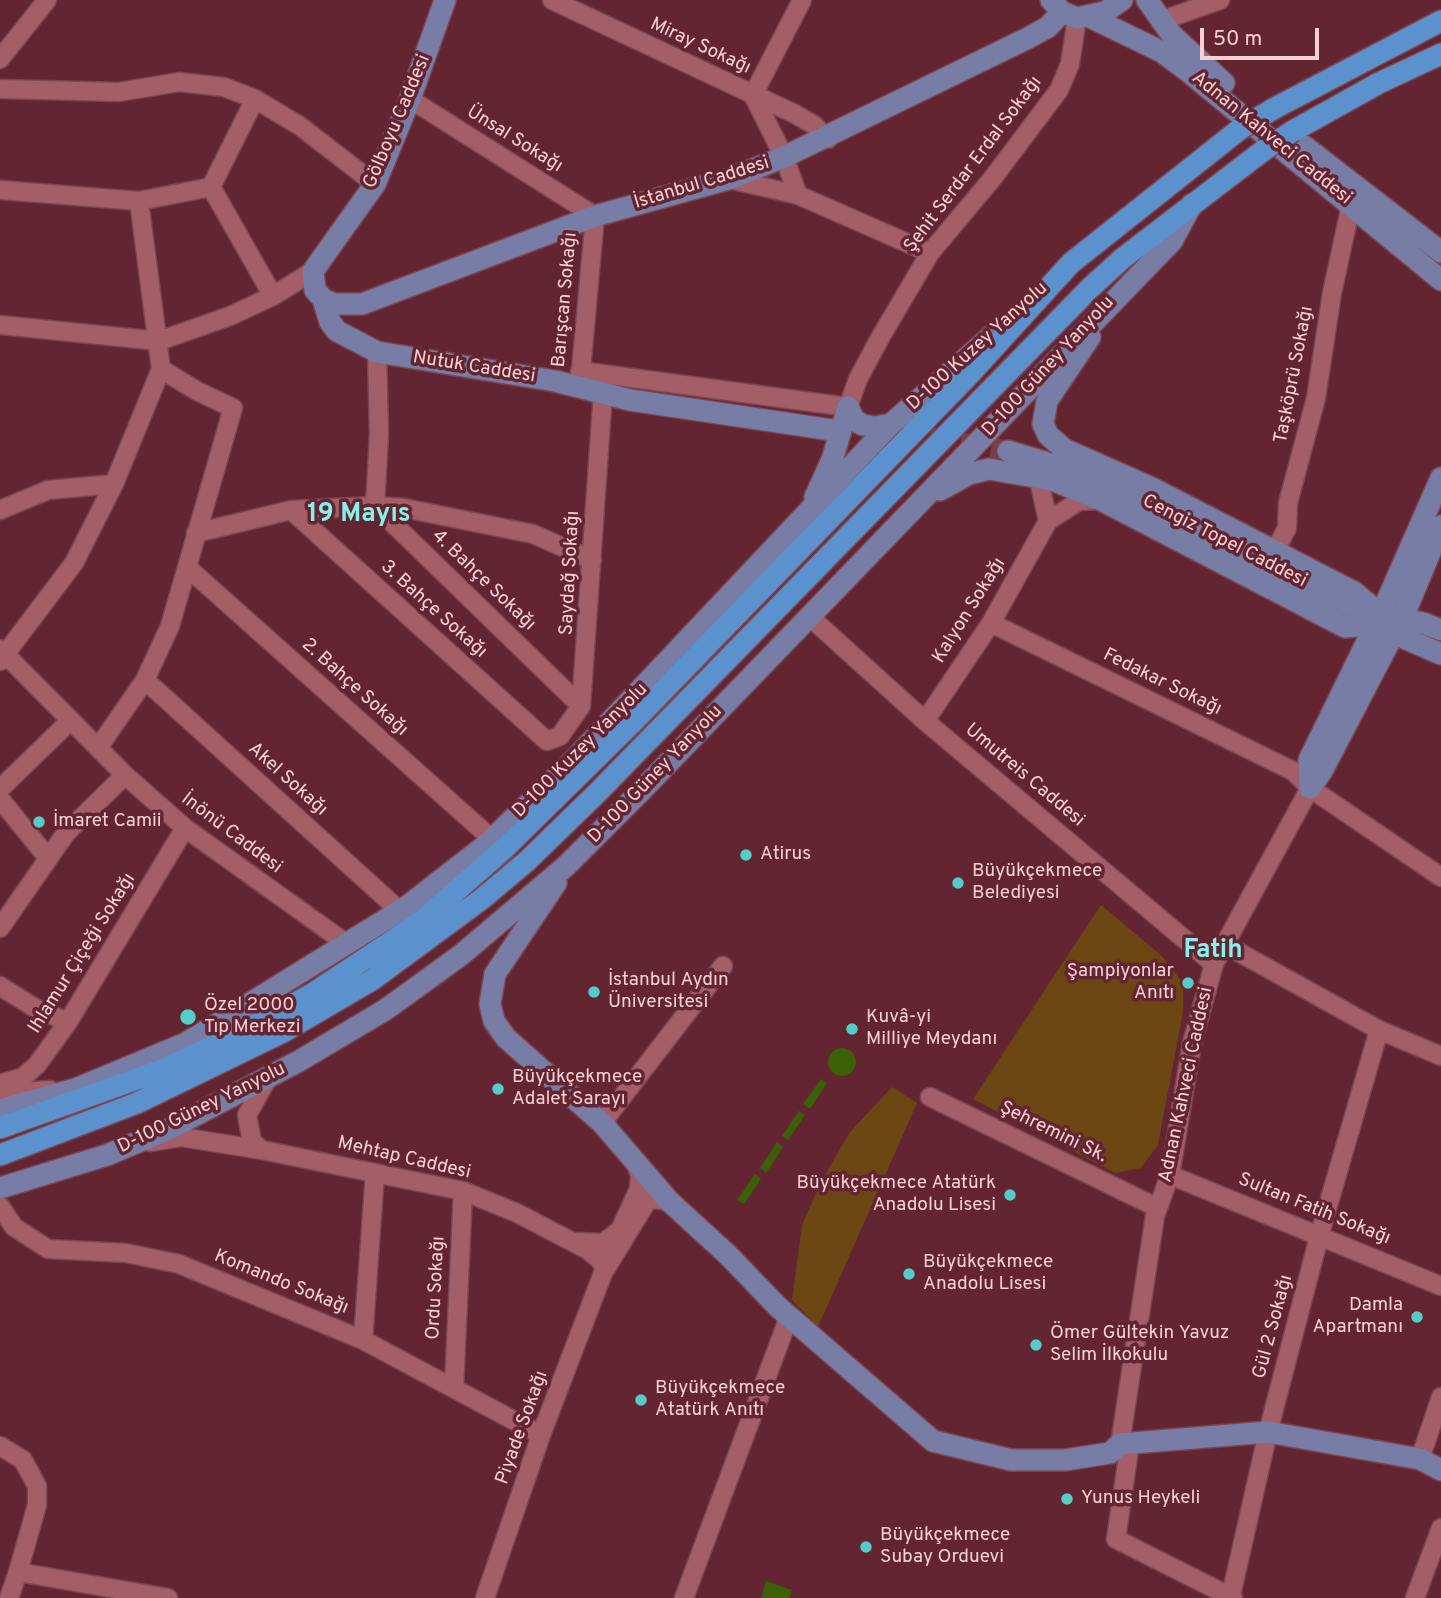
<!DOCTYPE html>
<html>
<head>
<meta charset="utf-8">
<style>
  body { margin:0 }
  #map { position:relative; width:1441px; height:1598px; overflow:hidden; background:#632531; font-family:Overpass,sans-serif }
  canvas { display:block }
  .scale { position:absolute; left:1200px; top:28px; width:119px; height:32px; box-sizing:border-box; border:4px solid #f8d0d4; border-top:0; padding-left:9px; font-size:21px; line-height:24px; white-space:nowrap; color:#f8d0d4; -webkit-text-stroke:5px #632531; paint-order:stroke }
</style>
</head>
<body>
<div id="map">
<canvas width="1441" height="1598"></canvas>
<div class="scale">50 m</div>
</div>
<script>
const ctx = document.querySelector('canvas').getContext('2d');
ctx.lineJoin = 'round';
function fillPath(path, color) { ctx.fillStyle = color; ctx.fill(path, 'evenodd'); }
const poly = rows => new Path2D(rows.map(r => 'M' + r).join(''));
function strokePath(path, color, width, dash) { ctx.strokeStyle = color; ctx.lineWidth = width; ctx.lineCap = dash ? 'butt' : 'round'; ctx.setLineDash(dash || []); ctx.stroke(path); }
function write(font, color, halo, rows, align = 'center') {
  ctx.font = font + ' Overpass,sans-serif'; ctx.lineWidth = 7; ctx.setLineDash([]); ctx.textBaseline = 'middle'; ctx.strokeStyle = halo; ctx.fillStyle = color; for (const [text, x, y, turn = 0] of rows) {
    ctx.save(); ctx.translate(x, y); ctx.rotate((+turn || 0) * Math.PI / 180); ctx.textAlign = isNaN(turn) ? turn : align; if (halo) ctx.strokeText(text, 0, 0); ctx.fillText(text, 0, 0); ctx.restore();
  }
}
fillPath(poly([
  [1101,905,1163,957,1183,983,1183,1012,1158,1145,1141,1168,1115,1173,973,1099],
  [892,1087,917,1103,818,1327,792,1300,802,1225,822,1180,850,1132]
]), '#6c4713');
fillPath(poly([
  '828 1062a14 14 0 1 1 28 0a14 14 0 1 1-28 0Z',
  [821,1079,827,1083,810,1109,803,1104],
  [799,1111,805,1115,788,1140,782,1136],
  [777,1142,783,1147,766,1173,760,1168],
  [755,1174,761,1179,744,1204,737,1200],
  [766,1581,792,1590,789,1598,761,1598]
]), '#3c6006');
strokePath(poly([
  [869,427,1008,451]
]), '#793f49', 21, [21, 10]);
const minor = poly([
  [552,0,795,114,814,125,828,139],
  [1160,21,1220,0],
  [0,59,47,0],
  [0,89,119,92,179,82,224,87,255,99,300,126,375,184],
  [753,95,784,157,798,195],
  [753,95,802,0],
  [410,99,595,216,580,381],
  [729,179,798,195,930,253],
  [211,187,273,296],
  [0,190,139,201,211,187,255,99],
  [0,325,159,341,230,316,273,296,313,271],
  [377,352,379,434,375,506,581,706],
  [580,371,848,407,858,379,880,338,930,253,992,179,1059,90,1070,64,1077,18],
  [1038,476,1048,521],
  [0,510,48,490,114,484],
  [291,510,547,741,560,736,581,706,603,392],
  [196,533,291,510,375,506,404,508,533,534,592,560],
  [1275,551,1287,528,1288,503,1316,398,1332,293,1351,205],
  [188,568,492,839],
  [810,617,925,721,1214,964],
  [991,623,1293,771,1310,788,1441,877],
  [0,649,125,775,185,828,347,944],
  [0,661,74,563,114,484,161,369,139,201],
  [145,680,400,911],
  [925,721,991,623,1048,521,1079,501,1101,500],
  [98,748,145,680,170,626,233,408,197,391,161,369],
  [0,789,70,721],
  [0,799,48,858],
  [0,928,66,833,125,775],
  [1224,944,1379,1030,1441,1056],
  [0,986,35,1008,68,1022],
  [0,1084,23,1077,37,1065,68,1022,185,828],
  [0,1093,50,1090],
  [930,1097,1158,1208],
  [602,1123,723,966],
  [151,1142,181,1137,262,1150,252,1142,247,1115,269,1076],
  [262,1150,463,1191,517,1213,588,1250,599,1259,604,1266,603,1273],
  [1170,1175,1441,1286],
  [0,1206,14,1227,48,1249,126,1253,179,1264,363,1340,541,1435],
  [578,1242,603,1243,620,1230,639,1189,640,1176,637,1167],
  [363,1340,375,1173],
  [454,1387,463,1191],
  [1130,1443,1116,1539,1233,1598],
  [1120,1444,1155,1216,1170,1175,1192,1043,1214,964,1310,788],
  [0,1446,23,1460,37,1486,37,1505,18,1572,168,1598],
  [1420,1459,1441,1397],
  [1232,1591,1268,1432,1320,1233,1379,1030],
  [9,1598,18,1572],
  [485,1598,541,1435,603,1273,646,1203,652,1199,669,1201],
  [684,1598,789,1317],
  [1415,1598,1441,1528]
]);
const major = poly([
  [445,0,410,99,375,184,313,271,315,290,323,299,330,322,337,331,377,352,555,381,630,400,832,430],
  [1051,0,1062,12,1077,18,1105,12,1122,0],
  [1147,0,1172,35,1224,83],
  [1090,17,1162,52,1185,69,1441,280],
  [1304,146,1441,252],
  [323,299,334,304,362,304,595,216,729,179,784,157,1028,38,1048,27,1062,12],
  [1090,337,1047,401,1043,424,1048,435,1064,449,1152,488,1354,592,1380,614],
  [848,407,854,420,863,425,875,427,891,424],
  [1008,451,1090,476,1129,493,1356,609,1423,623,1441,630],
  [940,490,969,474,989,469,1052,480,1101,500,1345,627,1374,625],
  [815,497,832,460,848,407],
  [1363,620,1441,654],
  [1310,788,1309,760,1386,603,1441,478],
  [1310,788,1322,771,1406,610,1441,526],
  [556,883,495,974,490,1004,494,1021,506,1038,602,1123,669,1201,728,1255,778,1307,933,1441,1011,1460,1065,1460,1110,1453,1120,1444,1268,1432,1420,1459,1441,1470],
  [0,1110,78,1088,186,1043,406,907,486,845,572,762,891,424,1003,326],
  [0,1188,107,1155,169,1129,299,1061,385,1010,461,955,566,866,644,788,1172,241,1192,204]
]);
const highway = poly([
  [1273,109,1441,21],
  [1293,131,1379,83,1441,54],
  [0,1128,162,1070,235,1036,312,994,422,921,505,848,636,719,970,374,1071,263,1240,129],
  [0,1155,137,1103,285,1031,372,980,483,898,527,861,596,794,1090,288,1123,258,1264,150]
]);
strokePath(minor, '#7b4551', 21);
strokePath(major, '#7b4551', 24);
strokePath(highway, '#7b4551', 24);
strokePath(minor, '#a35e68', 18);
strokePath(major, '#787da5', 21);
strokePath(highway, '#5b92cd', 21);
const highwayBridge = poly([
  [1240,129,1273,109],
  [1264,150,1293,131]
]);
strokePath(highwayBridge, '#7b4551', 24, []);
strokePath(highwayBridge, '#5b92cd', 21);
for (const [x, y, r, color] of [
  [39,822,7,"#54cdc8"],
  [746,855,7,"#54cdc8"],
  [958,883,7,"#54cdc8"],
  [1188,983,7,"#54cdc8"],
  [594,992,7,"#54cdc8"],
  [188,1017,9,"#54cdc8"],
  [852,1029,7,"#54cdc8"],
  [498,1089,7,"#54cdc8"],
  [1010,1195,7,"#54cdc8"],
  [909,1274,7,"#54cdc8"],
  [1417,1317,7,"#54cdc8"],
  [1036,1345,7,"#54cdc8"],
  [641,1400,7,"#54cdc8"],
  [1067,1499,7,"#54cdc8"],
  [866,1547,7,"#54cdc8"]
]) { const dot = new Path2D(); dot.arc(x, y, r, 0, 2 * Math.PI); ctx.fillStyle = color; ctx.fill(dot); strokePath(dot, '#632531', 2.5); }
write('19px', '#f8d0d4', '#632531', [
  ["Miray Sokağı",700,47,25],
  ["Gölboyu Caddesi",398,122,-67],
  ["Adnan Kahveci Caddesi",1271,139,39],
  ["Ünsal Sokağı",514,140,32],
  ["Şehit Serdar Erdal Sokağı",974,165,-53],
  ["İstanbul Caddesi",702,184,-17],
  ["Barışcan Sokağı",566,300,-85],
  ["D-100 Kuzey Yanyolu",978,347,-42],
  ["D-100 Güney Yanyolu",1049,367,-47],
  ["Nutuk Caddesi",474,368,9],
  ["Taşköprü Sokağı",1295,375,-79],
  ["Cengiz Topel Caddesi",1224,542,27],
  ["Saydağ Sokağı",571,573,-87],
  ["4. Bahçe Sokağı",483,581,44],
  ["3. Bahçe Sokağı",433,610,42],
  ["Kalyon Sokağı",970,611,-58],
  ["Fedakar Sokağı",1162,683,26],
  ["2. Bahçe Sokağı",354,688,42],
  ["D-100 Kuzey Yanyolu",581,751,-45],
  ["D-100 Güney Yanyolu",656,775,-46],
  ["Umutreis Caddesi",1024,776,40],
  ["Akel Sokağı",287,780,42],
  ["İnönü Caddesi",231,834,37],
  ["Ihlamur Çiçeği Sokağı",83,954,-58],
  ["Adnan Kahveci Caddesi",1187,1085,-78],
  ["D-100 Güney Yanyolu",202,1109,-26],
  ["Şehremini Sk.",1053,1133,26],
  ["Mehtap Caddesi",404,1159,13],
  ["Sultan Fatih Sokağı",1314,1210,22],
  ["Komando Sokağı",281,1283,22],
  ["Ordu Sokağı",437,1288,-87],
  ["Gül 2 Sokağı",1274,1327,-75],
  ["Piyade Sokağı",523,1428,-70]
]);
write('19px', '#f8d0d4', '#632531', [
  ["İmaret Camii",53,822],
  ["Atirus",760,855],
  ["Büyükçekmece",972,872],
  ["Belediyesi",972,894],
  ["Şampiyonlar",1174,972,"right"],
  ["Anıtı",1174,994,"right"],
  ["İstanbul Aydın",608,981],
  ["Üniversitesi",608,1003],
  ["Özel 2000",204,1006],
  ["Tıp Merkezi",204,1028],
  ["Kuvâ-yi",866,1018],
  ["Milliye Meydanı",866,1040],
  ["Büyükçekmece",512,1078],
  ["Adalet Sarayı",512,1100],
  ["Büyükçekmece Atatürk",996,1184,"right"],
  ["Anadolu Lisesi",996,1206,"right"],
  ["Büyükçekmece",923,1263],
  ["Anadolu Lisesi",923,1285],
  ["Damla",1403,1306,"right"],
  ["Apartmanı",1403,1328,"right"],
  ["Ömer Gültekin Yavuz",1050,1334],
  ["Selim İlkokulu",1050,1356],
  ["Büyükçekmece",655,1389],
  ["Atatürk Anıtı",655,1411],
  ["Yunus Heykeli",1081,1499],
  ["Büyükçekmece",880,1536],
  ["Subay Orduevi",880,1558]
], 'left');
write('bold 26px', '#86f1eb', '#632531', [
  ["19 Mayıs",359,516],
  ["Fatih",1213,952]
]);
</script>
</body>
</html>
